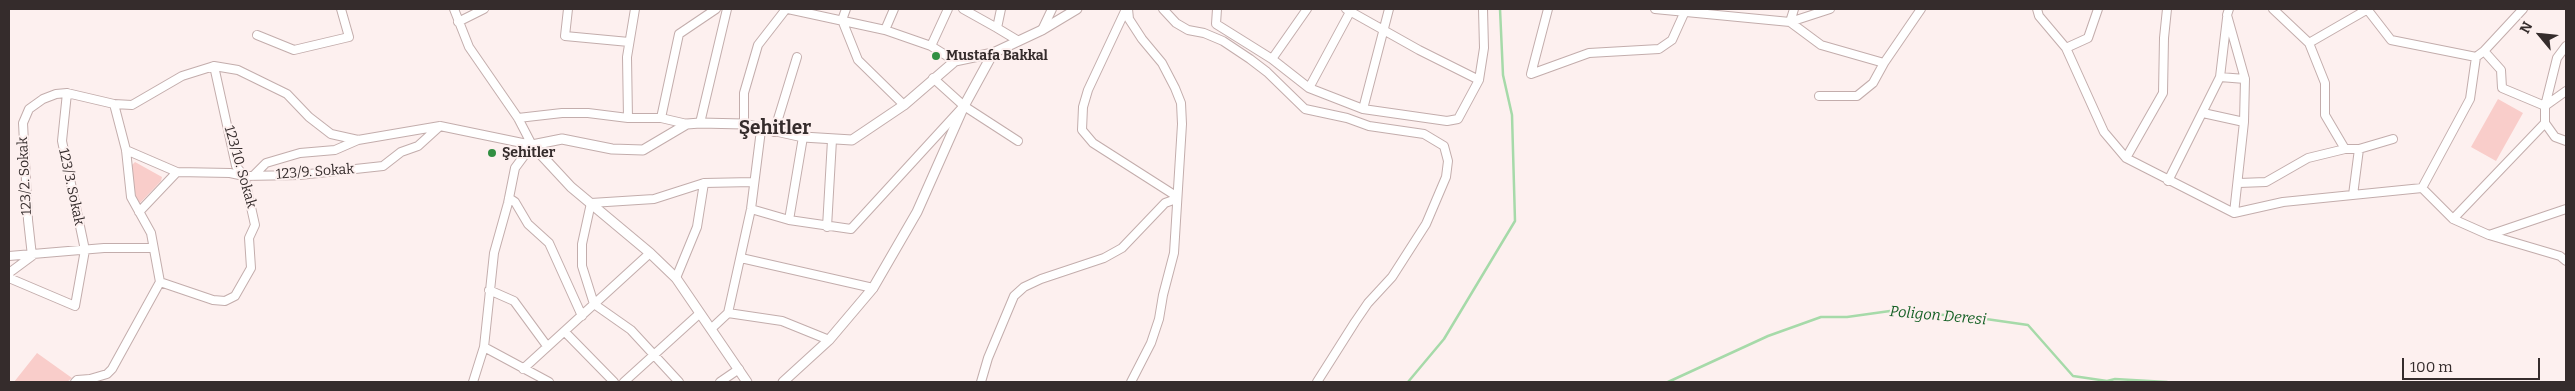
<!DOCTYPE html>
<html>
<head>
<meta charset="utf-8">
<style>
  body { margin:0 }
  #map { position:relative; width:2575px; height:391px; overflow:hidden; background:#fdf0ef; font-family:Bitter,serif }
  canvas { display:block }
  .frame { position:absolute; inset:0; border:10px solid #352c2c; pointer-events:none }
  .north { position:absolute; left:2515px; top:10px; width:50px; height:50px; -webkit-text-stroke:4px #fdf0ef; paint-order:stroke; rotate:298deg; font-size:14px; font-weight:700; line-height:20px; text-align:center; color:#352c2c }
  .north::after { content:''; display:block; margin:auto; width:18px; height:22px; background:#352c2c; clip-path:polygon(50% 0,100% 100%,50% 72%,0 100%) }
  .scale { position:absolute; left:2402px; top:358px; width:138px; height:22px; box-sizing:border-box; border:2px solid #352c2c; border-top:0; padding-left:6px; font-size:15px; line-height:18px; white-space:nowrap; color:#352c2c; -webkit-text-stroke:4px #fdf0ef; paint-order:stroke }
</style>
</head>
<body>
<div id="map">
<canvas width="2575" height="391"></canvas>
<div class="frame"></div>
<div class="north">N</div>
<div class="scale">100 m</div>
</div>
<script>
const ctx = document.querySelector('canvas').getContext('2d');
ctx.lineJoin = 'round';
function fillPath(path, color) { ctx.fillStyle = color; ctx.fill(path, 'evenodd'); }
const poly = rows => new Path2D(rows.map(r => 'M' + r).join(''));
function strokePath(path, color, width, dash) { ctx.strokeStyle = color; ctx.lineWidth = width; ctx.lineCap = dash ? 'butt' : 'round'; ctx.setLineDash(dash || []); ctx.stroke(path); }
function write(font, color, halo, rows, align = 'center') {
  ctx.font = font + ' Bitter,serif'; ctx.lineWidth = 4; ctx.setLineDash([]); ctx.textBaseline = 'middle'; ctx.strokeStyle = halo; ctx.fillStyle = color; for (const [text, x, y, turn = 0] of rows) {
    ctx.save(); ctx.translate(x, y); ctx.rotate((+turn || 0) * Math.PI / 180); ctx.textAlign = isNaN(turn) ? turn : align; if (halo) ctx.strokeText(text, 0, 0); ctx.fillText(text, 0, 0); ctx.restore();
  }
}
fillPath(poly([
  [2498,99,2523,113,2496,161,2471,147],
  [135,162,162,177,161,181,140,203,136,199,131,166],
  [37,353,72,378,67,382,14,382]
]), '#f9cdca');
strokePath(poly([
  [1408,382,1444,339,1515,221,1512,115,1503,75,1500,9],
  [1668,382,1768,336,1821,317,1847,317,1890,311,1972,317,2028,325,2073,376,2107,381,2115,379,2167,382]
]), '#a6daa9', 2.5);
const minor = poly([
  [454,9,469,47,518,118,532,145],
  [568,9,565,36,629,42],
  [788,9,885,30,931,46,955,61],
  [846,9,842,20,858,60,904,105],
  [963,9,997,28],
  [1001,9,997,28,1017,40],
  [1126,9,1088,90,1083,107,1082,130,1093,143,1176,196],
  [1128,9,1129,19,1142,39,1162,63,1175,88,1181,103,1182,124,1174,253,1163,295,1159,319,1151,343,1131,382],
  [1163,9,1176,23,1188,30,1204,33,1223,41,1250,59,1267,72,1305,109,1347,118,1369,126,1424,134,1444,146,1448,161,1446,177,1426,224,1392,277,1368,303,1355,322,1317,382],
  [1217,9,1216,24,1272,59,1309,88,1363,109,1447,121,1458,119,1479,80,1484,48,1483,9],
  [1346,9,1419,50,1479,80],
  [1548,9,1531,74,1589,53,1659,49,1672,40,1686,9],
  [1655,9,1790,22,1830,9],
  [1794,9,1790,22,1821,45,1884,63],
  [2037,9,2039,16,2066,48,2104,132,2126,158,2234,213,2283,202,2422,188,2453,219,2489,235,2566,209],
  [2229,9,2227,15,2245,79,2244,122,2234,213],
  [2273,9,2309,43,2325,83,2325,115,2345,149],
  [2367,9,2391,40,2476,57],
  [458,22,484,9],
  [885,30,894,9],
  [1042,30,1052,9],
  [257,35,294,50,349,37,341,9],
  [2309,43,2368,9],
  [931,46,948,9],
  [2566,46,2557,58,2545,106,2545,123,2555,137,2566,141],
  [2066,48,2088,38,2098,9],
  [2484,51,2501,70,2502,88,2545,106,2566,91],
  [1272,59,1307,9],
  [2220,77,2245,79],
  [933,78,964,106,1018,141],
  [1309,88,1350,12],
  [1819,96,1857,96,1873,83,1884,63,1921,9],
  [114,104,126,150,131,197,151,233,160,282],
  [1363,109,1389,9],
  [2203,113,2244,122],
  [518,118,562,113,588,113,628,118,661,118,687,124],
  [628,118,627,57,635,9],
  [661,118,679,34,716,9],
  [700,123,727,9],
  [744,124,744,93,758,45,786,9],
  [774,132,797,57],
  [532,145,515,168,508,203,494,253,484,347,549,382],
  [126,150,177,172,230,173,244,176,300,175,383,166,401,152,418,146,440,126],
  [2126,158,2163,93,2164,38,2167,9],
  [253,176,266,163,300,153,335,150,358,140],
  [2168,181,2220,77,2227,18],
  [2239,183,2266,182,2308,158,2345,149,2359,149,2393,139],
  [2422,188,2470,99,2476,57,2484,51,2523,9],
  [2353,195,2359,149],
  [509,198,515,202,528,224,549,243,582,316],
  [751,209,789,220,851,229,961,109],
  [139,212,177,172],
  [2453,219,2545,123],
  [789,220,803,137],
  [827,227,832,140],
  [2489,235,2560,256,2566,261],
  [9,256,104,248,153,248],
  [32,256,28,220,23,123,29,109,43,99,56,94,67,93,114,104,132,105,182,76,214,66,238,70,287,94,309,117,331,134,358,140,440,126,532,145],
  [741,258,873,288],
  [9,273,32,256],
  [9,278,75,306,85,250,62,141,67,93],
  [676,278,697,227,704,183],
  [160,282,213,300,225,301,235,296,251,268,249,238,255,225,244,176,236,166,214,66],
  [489,290,514,301,547,346],
  [728,313,782,321,829,340],
  [712,328,728,313,751,209,761,130],
  [565,332,614,382],
  [523,369,650,253],
  [75,382,77,380,90,379,107,374,112,369,160,282],
  [473,382,484,347],
  [624,382,699,314],
  [679,382,631,330,594,304,582,266,582,244,591,203,654,199,704,183,753,182],
  [720,382,739,369],
  [981,382,988,358,1014,296,1024,287,1041,279,1104,258,1122,248,1165,203,1176,199]
]);
const tertiary = poly([
  [532,145,562,139,612,149,643,150,687,124,700,123,744,124,803,137,852,140,904,105,955,61,993,53,1042,30,1077,9],
  [532,145,571,187,650,253,676,278,747,382],
  [783,382,829,340,873,288,917,212,964,106,993,53]
]);
strokePath(minor, '#c3adac', 10);
strokePath(tertiary, '#c3adac', 11);
strokePath(minor, '#fff', 8);
strokePath(tertiary, '#fff', 9);
for (const [x, y, r, color] of [
  [936,56,5,"#318f42"],
  [492,153,5,"#318f42"]
]) { const dot = new Path2D(); dot.arc(x, y, r, 0, 2 * Math.PI); ctx.fillStyle = color; ctx.fill(dot); strokePath(dot, '#fdf0ef', 2); }
write('bold 14px', '#352c2c', '#fdf0ef', [
  ["Mustafa Bakkal",946,56],
  ["Şehitler",502,153]
], 'left');
write('14px', '#352c2c', '#fdf0ef', [
  ["123/10. Sokak",240,167,74],
  ["123/9. Sokak",315,172,-4],
  ["123/2. Sokak",25,176,-93],
  ["123/3. Sokak",71,187,78]
]);
write('italic 15px', '#166126', '#fdf0ef', [
  ["Poligon Deresi",1938,316,5]
]);
write('bold 19px', '#352c2c', '#fdf0ef', [
  ["Şehitler",775,129]
]);
</script>
</body>
</html>
